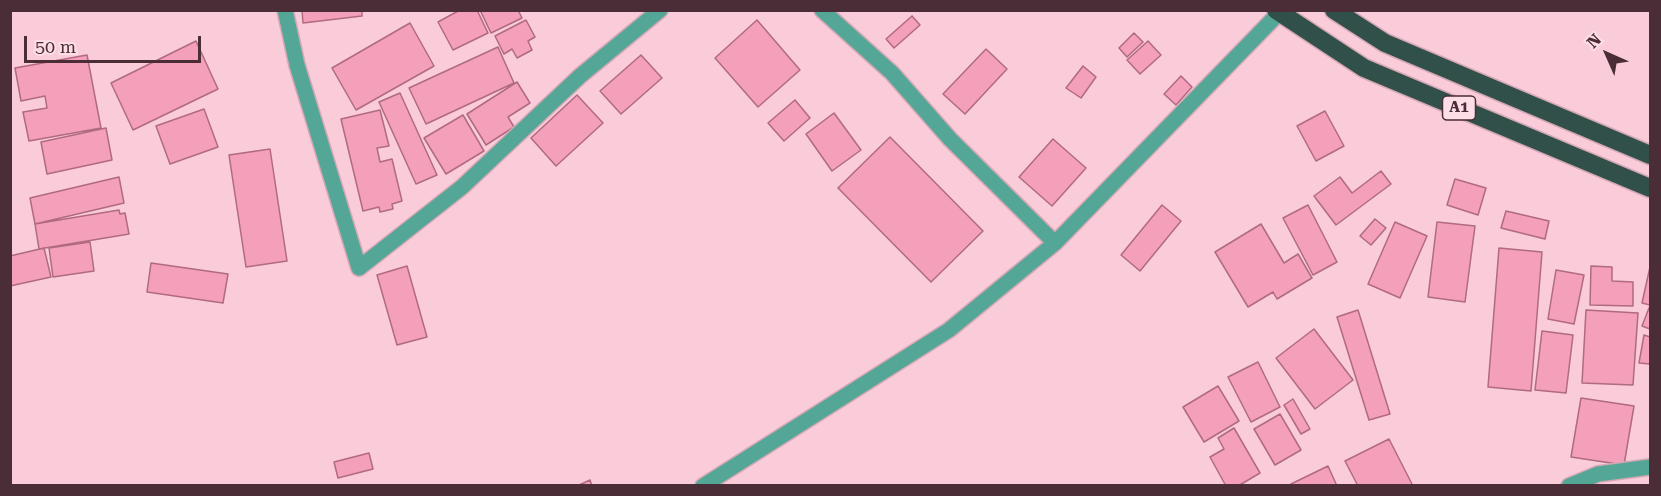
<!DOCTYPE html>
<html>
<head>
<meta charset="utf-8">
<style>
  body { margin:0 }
  #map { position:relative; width:1661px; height:496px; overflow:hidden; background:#facbd9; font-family:"Roboto Serif",serif }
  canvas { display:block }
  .frame { position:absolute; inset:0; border:12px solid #4b2d37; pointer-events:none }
  .north { position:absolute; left:1577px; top:24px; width:60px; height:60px; -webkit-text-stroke:4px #fddde6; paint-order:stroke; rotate:315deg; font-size:16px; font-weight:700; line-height:24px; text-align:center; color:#4b2d37 }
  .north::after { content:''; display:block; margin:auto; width:21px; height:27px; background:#4b2d37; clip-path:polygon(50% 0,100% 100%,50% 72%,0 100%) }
  .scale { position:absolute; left:24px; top:36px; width:177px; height:27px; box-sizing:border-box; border:3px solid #4b2d37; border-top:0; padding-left:8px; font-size:18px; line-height:21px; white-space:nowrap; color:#4b2d37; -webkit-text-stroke:4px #fddde6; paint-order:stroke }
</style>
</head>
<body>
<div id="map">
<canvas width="1661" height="496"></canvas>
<div class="frame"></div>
<div class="north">N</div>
<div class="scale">50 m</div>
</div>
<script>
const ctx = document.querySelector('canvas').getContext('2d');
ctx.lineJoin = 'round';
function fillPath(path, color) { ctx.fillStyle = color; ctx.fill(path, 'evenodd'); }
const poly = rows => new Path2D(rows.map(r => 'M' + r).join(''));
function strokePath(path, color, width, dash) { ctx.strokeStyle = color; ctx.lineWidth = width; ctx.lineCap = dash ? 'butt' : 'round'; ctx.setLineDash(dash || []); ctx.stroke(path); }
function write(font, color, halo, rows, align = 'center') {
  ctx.font = font + ' "Roboto Serif",serif'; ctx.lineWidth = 4.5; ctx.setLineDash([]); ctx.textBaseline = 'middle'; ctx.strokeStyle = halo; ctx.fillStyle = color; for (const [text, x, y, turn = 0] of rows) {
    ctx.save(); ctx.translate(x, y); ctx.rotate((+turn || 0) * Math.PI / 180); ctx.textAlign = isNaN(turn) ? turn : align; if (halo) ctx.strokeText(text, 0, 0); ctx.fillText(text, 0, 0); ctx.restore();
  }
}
const building = poly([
  [302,10,362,10,362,16,303,23,302,10],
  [460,10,477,10,488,33,453,50,438,22,460,10],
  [480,10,518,10,522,18,491,33,480,10],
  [912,16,920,25,894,48,886,39,912,16],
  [526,20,535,37,528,41,532,50,517,58,512,49,504,54,495,36,526,20],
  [757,20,800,70,758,107,715,58,757,20],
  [410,23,434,66,356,110,332,68,410,23],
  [1134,33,1143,42,1127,57,1119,48,1134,33],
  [196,41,218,89,133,130,111,83,196,41],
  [1148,41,1161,55,1140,74,1127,60,1148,41],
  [498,47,514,83,426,124,409,88,498,47],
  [986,49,1007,69,965,114,943,94,986,49],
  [87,55,101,128,29,141,23,112,47,108,45,96,21,101,15,68,87,55],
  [641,55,662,78,621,114,600,91,641,55],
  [1083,66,1096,77,1081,98,1066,88,1083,66],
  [1181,76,1192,87,1176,105,1164,94,1181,76],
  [517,82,530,103,508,117,514,127,486,145,467,114,517,82],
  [400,93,437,175,416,184,379,102,400,93],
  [577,95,603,123,556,166,531,138,577,95],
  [795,100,810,118,784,141,768,123,795,100],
  [204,109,218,147,170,164,156,126,204,109],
  [380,110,389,146,377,148,380,162,392,159,402,201,392,204,393,209,380,212,379,207,363,211,341,119,380,110],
  [1325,111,1344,146,1316,161,1297,126,1325,111],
  [834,113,861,150,832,171,806,134,834,113],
  [463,115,484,151,446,174,424,138,463,115],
  [106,128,112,160,47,174,41,142,106,128],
  [890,137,983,231,931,282,838,188,890,137],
  [1053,139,1086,168,1052,206,1019,177,1053,139],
  [270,149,287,261,246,267,229,155,270,149],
  [1381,171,1391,184,1336,225,1314,196,1340,177,1352,193,1381,171],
  [119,177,124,203,35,224,30,198,119,177],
  [1455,179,1486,188,1478,215,1447,205,1455,179],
  [1162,205,1181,221,1140,271,1121,255,1162,205],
  [1308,205,1337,262,1313,275,1283,218,1308,205],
  [119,210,120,214,125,213,129,234,39,249,35,224,119,210],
  [1506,211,1549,221,1545,239,1501,228,1506,211],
  [1375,219,1386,228,1371,245,1360,236,1375,219],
  [1395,222,1427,236,1400,298,1368,284,1395,222],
  [1437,222,1475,226,1465,302,1428,297,1437,222],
  [1261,224,1284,263,1298,254,1312,278,1277,299,1273,292,1248,307,1215,252,1261,224],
  [90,242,94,271,53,277,49,248,90,242],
  [44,248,51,277,10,286,10,256,44,248],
  [1499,248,1542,252,1531,391,1488,387,1499,248],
  [151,263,228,274,223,303,147,292,151,263],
  [407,266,427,337,397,345,377,275,407,266],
  [1591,266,1612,267,1612,281,1633,282,1633,306,1590,305,1591,266],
  [1650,267,1650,305,1642,303,1650,267],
  [1556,270,1584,275,1574,324,1548,319,1556,270],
  [1649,308,1650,309,1650,329,1642,326,1649,308],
  [1358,310,1390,414,1369,420,1337,317,1358,310],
  [1586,310,1638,313,1633,385,1582,383,1586,310],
  [1314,329,1353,380,1315,409,1276,358,1314,329],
  [1542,331,1573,335,1566,393,1535,390,1542,331],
  [1644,335,1650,337,1650,364,1639,363,1644,335],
  [1258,362,1280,407,1251,422,1228,377,1258,362],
  [1218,386,1239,421,1204,442,1183,407,1218,386],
  [1581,398,1634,406,1624,465,1571,457,1581,398],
  [1293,399,1310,429,1301,434,1284,405,1293,399],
  [1280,414,1301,450,1275,465,1254,429,1280,414],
  [1234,428,1260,473,1238,486,1226,486,1210,457,1224,449,1218,438,1234,428],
  [1389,439,1413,486,1358,486,1345,461,1389,439],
  [369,453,373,469,338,478,334,462,369,453],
  [1328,466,1337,486,1292,486,1291,484,1328,466],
  [590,480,592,486,577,486,590,480]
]);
fillPath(building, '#f4a0bb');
strokePath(building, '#b06a81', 1.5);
const minor = poly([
  [285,10,297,65,359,268,462,187,580,76,660,10],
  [822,10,892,73,950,139,1055,243],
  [703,486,949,330,1055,243,1279,13],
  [1569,486,1598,474,1650,467]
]);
const highway = poly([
  [1276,10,1364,68,1650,188],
  [1334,10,1385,43,1650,155]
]);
strokePath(minor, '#d4a8b5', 18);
strokePath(highway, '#d4a8b5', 21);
strokePath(minor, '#54a796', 15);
strokePath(highway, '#32504a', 18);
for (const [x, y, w] of [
  [1459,108,33]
]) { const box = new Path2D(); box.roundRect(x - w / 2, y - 12, w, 24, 4.5); ctx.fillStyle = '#fddde6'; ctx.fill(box); strokePath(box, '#4b2d37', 1.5); }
write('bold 15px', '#4b2d37', null, [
  ["A1",1459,108]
]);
</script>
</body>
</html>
